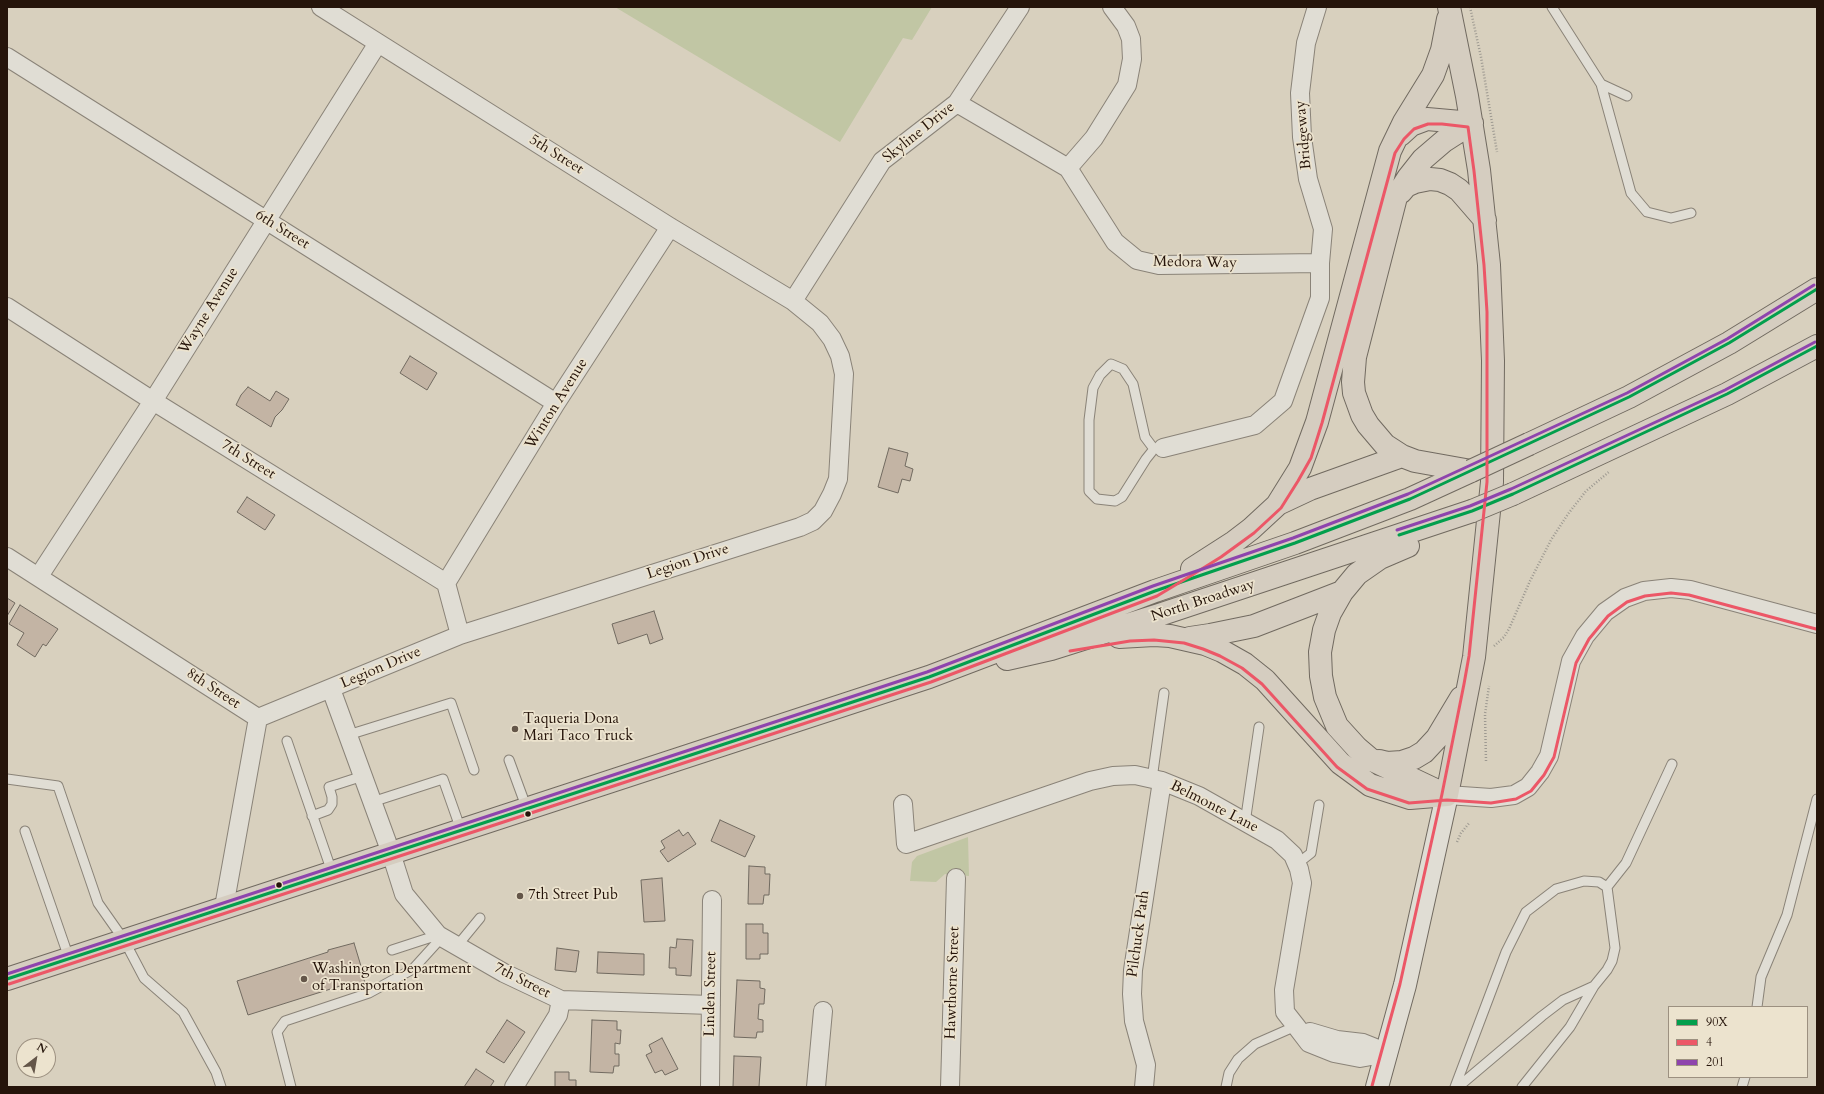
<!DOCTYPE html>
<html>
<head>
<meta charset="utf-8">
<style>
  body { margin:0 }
  #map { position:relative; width:1824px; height:1094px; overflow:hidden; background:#d8d0be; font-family:Cardo,serif }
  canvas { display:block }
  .frame { position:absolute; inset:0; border:8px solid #25140a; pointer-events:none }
  .legend { position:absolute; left:1668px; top:1006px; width:140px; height:72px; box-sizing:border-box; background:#ece3ce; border:1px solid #9c9080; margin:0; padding:5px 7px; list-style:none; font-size:12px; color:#25140a }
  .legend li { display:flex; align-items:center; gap:8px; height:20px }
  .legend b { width:20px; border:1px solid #9c9080 }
  .north { position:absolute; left:16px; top:1038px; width:40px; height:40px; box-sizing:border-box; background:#ece3ce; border:1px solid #9c9080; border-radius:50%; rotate:31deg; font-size:11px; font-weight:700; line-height:16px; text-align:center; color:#25140a }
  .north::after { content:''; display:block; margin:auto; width:14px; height:18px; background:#645649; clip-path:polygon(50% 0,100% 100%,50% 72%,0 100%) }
</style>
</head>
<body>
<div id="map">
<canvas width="1824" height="1094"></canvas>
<div class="frame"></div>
<ul class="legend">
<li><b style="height:5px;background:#029f4d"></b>90X</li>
<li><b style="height:5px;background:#ec5767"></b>4</li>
<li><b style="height:5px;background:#8e44ad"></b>201</li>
</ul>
<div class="north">N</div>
</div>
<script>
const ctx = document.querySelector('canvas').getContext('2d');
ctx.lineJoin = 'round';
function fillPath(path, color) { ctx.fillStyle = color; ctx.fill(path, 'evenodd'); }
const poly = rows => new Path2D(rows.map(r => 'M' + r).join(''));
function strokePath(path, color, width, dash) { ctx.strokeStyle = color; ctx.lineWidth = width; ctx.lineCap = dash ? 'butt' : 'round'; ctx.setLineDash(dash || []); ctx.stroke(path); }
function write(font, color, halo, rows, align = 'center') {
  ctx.font = font + ' Cardo,serif'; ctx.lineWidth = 3.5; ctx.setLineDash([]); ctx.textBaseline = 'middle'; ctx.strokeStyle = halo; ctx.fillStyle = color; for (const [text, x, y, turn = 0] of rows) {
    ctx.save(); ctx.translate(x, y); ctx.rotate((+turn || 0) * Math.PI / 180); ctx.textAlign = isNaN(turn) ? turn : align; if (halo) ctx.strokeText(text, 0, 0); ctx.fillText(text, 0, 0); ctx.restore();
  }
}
fillPath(poly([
  [615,7,932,7,912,40,903,38,840,142],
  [968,837,969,876,945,874,936,882,910,881,912,862,917,856]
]), '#c1c6a4');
const building = poly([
  [410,356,437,373,427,390,400,373,410,356],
  [248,387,270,401,276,391,289,399,282,410,275,417,271,427,236,405,241,395,248,387],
  [889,448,908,453,905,466,913,469,910,481,902,479,898,493,878,487,889,448],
  [247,497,275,515,265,530,237,512,247,497],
  [7,598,15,603,7,616,7,598],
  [20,605,58,629,46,646,43,644,35,657,17,645,24,633,9,624,20,605],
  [654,611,663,639,650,644,647,634,618,644,612,624,654,611],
  [720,820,755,836,745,857,711,841,720,820],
  [679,830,683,836,688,832,696,844,668,862,660,851,665,848,661,841,679,830],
  [749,866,765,867,765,874,770,874,769,895,764,895,763,904,748,904,749,866],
  [662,878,665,921,644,922,641,880,662,878],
  [746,924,763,924,763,933,768,933,768,954,760,954,760,959,746,959,746,924],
  [677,939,693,940,691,976,676,975,676,968,669,968,670,947,676,948,677,939],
  [354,943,364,976,363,976,365,983,341,990,340,986,248,1015,237,981,328,952,328,950,354,943],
  [557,948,579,951,576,972,555,970,557,948],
  [598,952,644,954,644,975,597,973,598,952],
  [737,980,760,981,760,988,765,989,764,1004,759,1004,758,1019,763,1020,763,1032,757,1032,756,1038,734,1037,737,980],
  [507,1020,525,1032,504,1063,486,1052,507,1020],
  [592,1020,617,1021,617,1030,621,1030,620,1044,615,1043,615,1054,619,1054,619,1066,614,1066,613,1073,590,1072,592,1020],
  [662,1038,678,1069,665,1075,662,1070,655,1073,646,1055,652,1052,649,1045,662,1038],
  [734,1056,761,1057,759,1087,733,1087,734,1056],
  [476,1069,494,1081,490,1087,464,1087,476,1069],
  [555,1072,569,1072,569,1080,576,1080,576,1087,555,1087,555,1072]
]);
fillPath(building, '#c3b4a4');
strokePath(building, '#716a60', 1);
const lane = poly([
  [1552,7,1601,84,1627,96],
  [1601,84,1631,193,1647,212,1671,218,1691,213],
  [1154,449,1145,437,1133,384,1123,369,1111,364,1100,375,1093,388,1089,420,1089,491,1097,499,1115,501,1122,497,1146,459,1154,449,1163,448],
  [348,735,451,703,474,770],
  [287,741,332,872],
  [509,760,527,809],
  [7,779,58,786,98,903,124,940,144,978,183,1012,216,1072,221,1087],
  [1152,779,1164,693],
  [372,802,443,779,461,830],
  [312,816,328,810,332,804,332,797,329,787,363,776],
  [1245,823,1259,727],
  [25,831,69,958],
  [1297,864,1311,853,1319,805],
  [1607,887,1626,863,1672,764],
  [457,946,480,918],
  [392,950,438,935],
  [1757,1007,1761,977,1787,915,1817,799],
  [291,1087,277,1032,285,1021,369,993,413,969,442,937],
  [1226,1087,1229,1073,1238,1059,1255,1044,1296,1026],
  [1455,1087,1506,952,1526,912,1556,889,1584,881,1599,882,1607,887,1615,948,1612,961,1607,970,1594,986,1570,1027,1522,1087],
  [1458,1087,1542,1016,1563,1000,1594,986],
  [1742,1087,1745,1077]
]);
const street = poly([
  [7,57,556,403],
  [957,103,1068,168,1115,242,1137,260,1159,265,1320,263],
  [1068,168,1094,138,1127,85,1132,59,1131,39,1126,26,1112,7],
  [793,301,882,161,957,103,1020,7],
  [7,307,153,401,446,583,460,635],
  [1163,448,1255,425,1283,401,1320,298,1320,263,1323,229,1308,179,1302,137,1300,93,1306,43,1317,7],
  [7,557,258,718,224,907],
  [39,576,153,401,378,43],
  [446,583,556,403,670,227],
  [331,689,391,853,404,894,438,935,504,973,561,1000,711,1005],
  [258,718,460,635,800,527,813,521,823,511,832,494,838,479,844,374,840,356,832,339,820,323,793,301,670,227,321,7],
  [1447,795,1491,798,1514,795,1528,787,1540,772,1549,756,1571,661,1585,636,1605,612,1625,598,1644,591,1671,588,1690,590,1817,624],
  [903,804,906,844,1090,781,1113,776,1135,775,1162,781,1199,796,1277,840,1293,855,1299,869,1302,883,1284,990,1285,1012,1296,1026,1309,1043,1334,1053,1360,1058,1388,1053],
  [1310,1032,1337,1040,1363,1043,1388,1053],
  [514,1087,558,1015,561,1000],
  [710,1087,712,900],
  [816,1087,823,1011],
  [950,1087,956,878],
  [1144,1087,1146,1065,1134,1021,1132,994,1133,970,1162,781]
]);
const secondary = poly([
  [1377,1087,1405,985,1447,795]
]);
const primary = poly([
  [1400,135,1411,125,1427,119,1472,123],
  [1401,192,1406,186,1415,182,1430,179,1440,180,1450,184,1459,190,1485,220],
  [1529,444,1629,397,1729,343,1817,289],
  [1471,471,1415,461,1402,456,1385,445,1368,425,1362,415,1354,393,1353,382,1355,357,1396,197,1408,178,1423,159,1444,141,1472,123],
  [1513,494,1727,394,1817,346],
  [1278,504,1310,489,1402,456],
  [1408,546,1380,558,1357,574,1342,592,1330,613,1324,630,1320,652,1321,676,1325,697,1337,726,1357,748,1370,759,1446,795],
  [1192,569,1234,542,1251,529,1277,505,1300,468,1317,422,1390,151,1404,122,1433,75,1442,50,1448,19],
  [1119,637,1154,635,1170,636,1205,644,1222,651,1245,664,1265,680,1340,763,1370,785,1410,798,1447,795],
  [1190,638,1210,635,1254,626,1342,592],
  [1007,659,1051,649,1159,615,1472,511],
  [1379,761,1387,763,1402,762,1414,758,1424,752,1437,738,1461,698],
  [1447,795,1474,657,1492,482,1493,361,1489,265,1479,170,1467,96,1449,7],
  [7,979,929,677,1155,591,1295,543,1410,499,1471,471]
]);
strokePath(lane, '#8a8378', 11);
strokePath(street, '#8a8378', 20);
strokePath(secondary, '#716a60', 24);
strokePath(primary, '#716a60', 24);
strokePath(poly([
  [1470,7,1481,57,1497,152],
  [1494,646,1504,637,1509,629,1530,581,1551,540,1568,514,1586,491,1610,471],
  [1486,761,1485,714,1489,686],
  [1457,842,1461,833,1470,822]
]), '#9d9991', 2.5, [1, 2]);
strokePath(lane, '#e0ddd4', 9);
strokePath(street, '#e0ddd4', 18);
strokePath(secondary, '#e0ddd4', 22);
strokePath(primary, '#d5cdc0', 22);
const primaryBridge = poly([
  [1471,471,1529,444],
  [1472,511,1513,494]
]);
strokePath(primaryBridge, '#716a60', 24, []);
strokePath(primaryBridge, '#d5cdc0', 22);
strokePath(poly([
  [1399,535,1472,511,1513,494,1727,394,1817,346],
  [7,979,929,677,1155,591,1295,543,1410,499,1629,397,1729,343,1817,289]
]), '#029f4d', 3);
strokePath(poly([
  [1070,651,1130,641,1154,640,1184,643,1203,649,1220,656,1242,668,1262,684,1337,767,1367,789,1409,803,1447,800,1491,803,1516,799,1531,791,1544,775,1554,757,1576,663,1589,639,1608,616,1627,602,1645,596,1671,593,1689,595,1816,629],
  [9,984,931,682,1157,596,1192,575,1221,557,1254,533,1281,508,1298,481,1311,458,1322,423,1395,153,1404,139,1414,129,1428,124,1442,124,1468,127,1474,171,1484,265,1487,312,1487,482,1469,656,1464,684,1442,794,1400,984,1372,1086]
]), '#ec5767', 3);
strokePath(poly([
  [1397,530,1470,506,1511,489,1725,390,1815,342],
  [7,974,927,672,1153,586,1293,538,1408,494,1627,393,1727,339,1814,285]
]), '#8e44ad', 3);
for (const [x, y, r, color] of [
  [515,729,4,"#645649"],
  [528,814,3.5,"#25140a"],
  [279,885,3.5,"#25140a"],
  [520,896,4,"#645649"],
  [304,979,4,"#645649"]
]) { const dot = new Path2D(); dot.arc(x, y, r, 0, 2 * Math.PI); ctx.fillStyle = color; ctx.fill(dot); strokePath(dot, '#ece3ce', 1.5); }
write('15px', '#25140a', '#ece3ce', [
  ["Skyline Drive",919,133,-39],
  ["Bridgeway",1304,135,-95],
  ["5th Street",556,155,32],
  ["6th Street",282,230,32],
  ["Medora Way",1195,263,1],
  ["Wayne Avenue",209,311,-58],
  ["Winton Avenue",557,404,-58],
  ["7th Street",248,460,32],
  ["Legion Drive",688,562,-18],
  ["North Broadway",1203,601,-18],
  ["Legion Drive",381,668,-23],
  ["8th Street",213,689,33],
  ["Belmonte Lane",1214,807,27],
  ["Pilchuck Path",1139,934,-82],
  ["7th Street",522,981,27],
  ["Hawthorne Street",953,983,-88],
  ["Linden Street",711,994,-89]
]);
write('15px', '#25140a', '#ece3ce', [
  ["Taqueria Dona",523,720],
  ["Mari Taco Truck",523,737],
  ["7th Street Pub",528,896],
  ["Washington Department",312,970],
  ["of Transportation",312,987]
], 'left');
</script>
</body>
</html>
